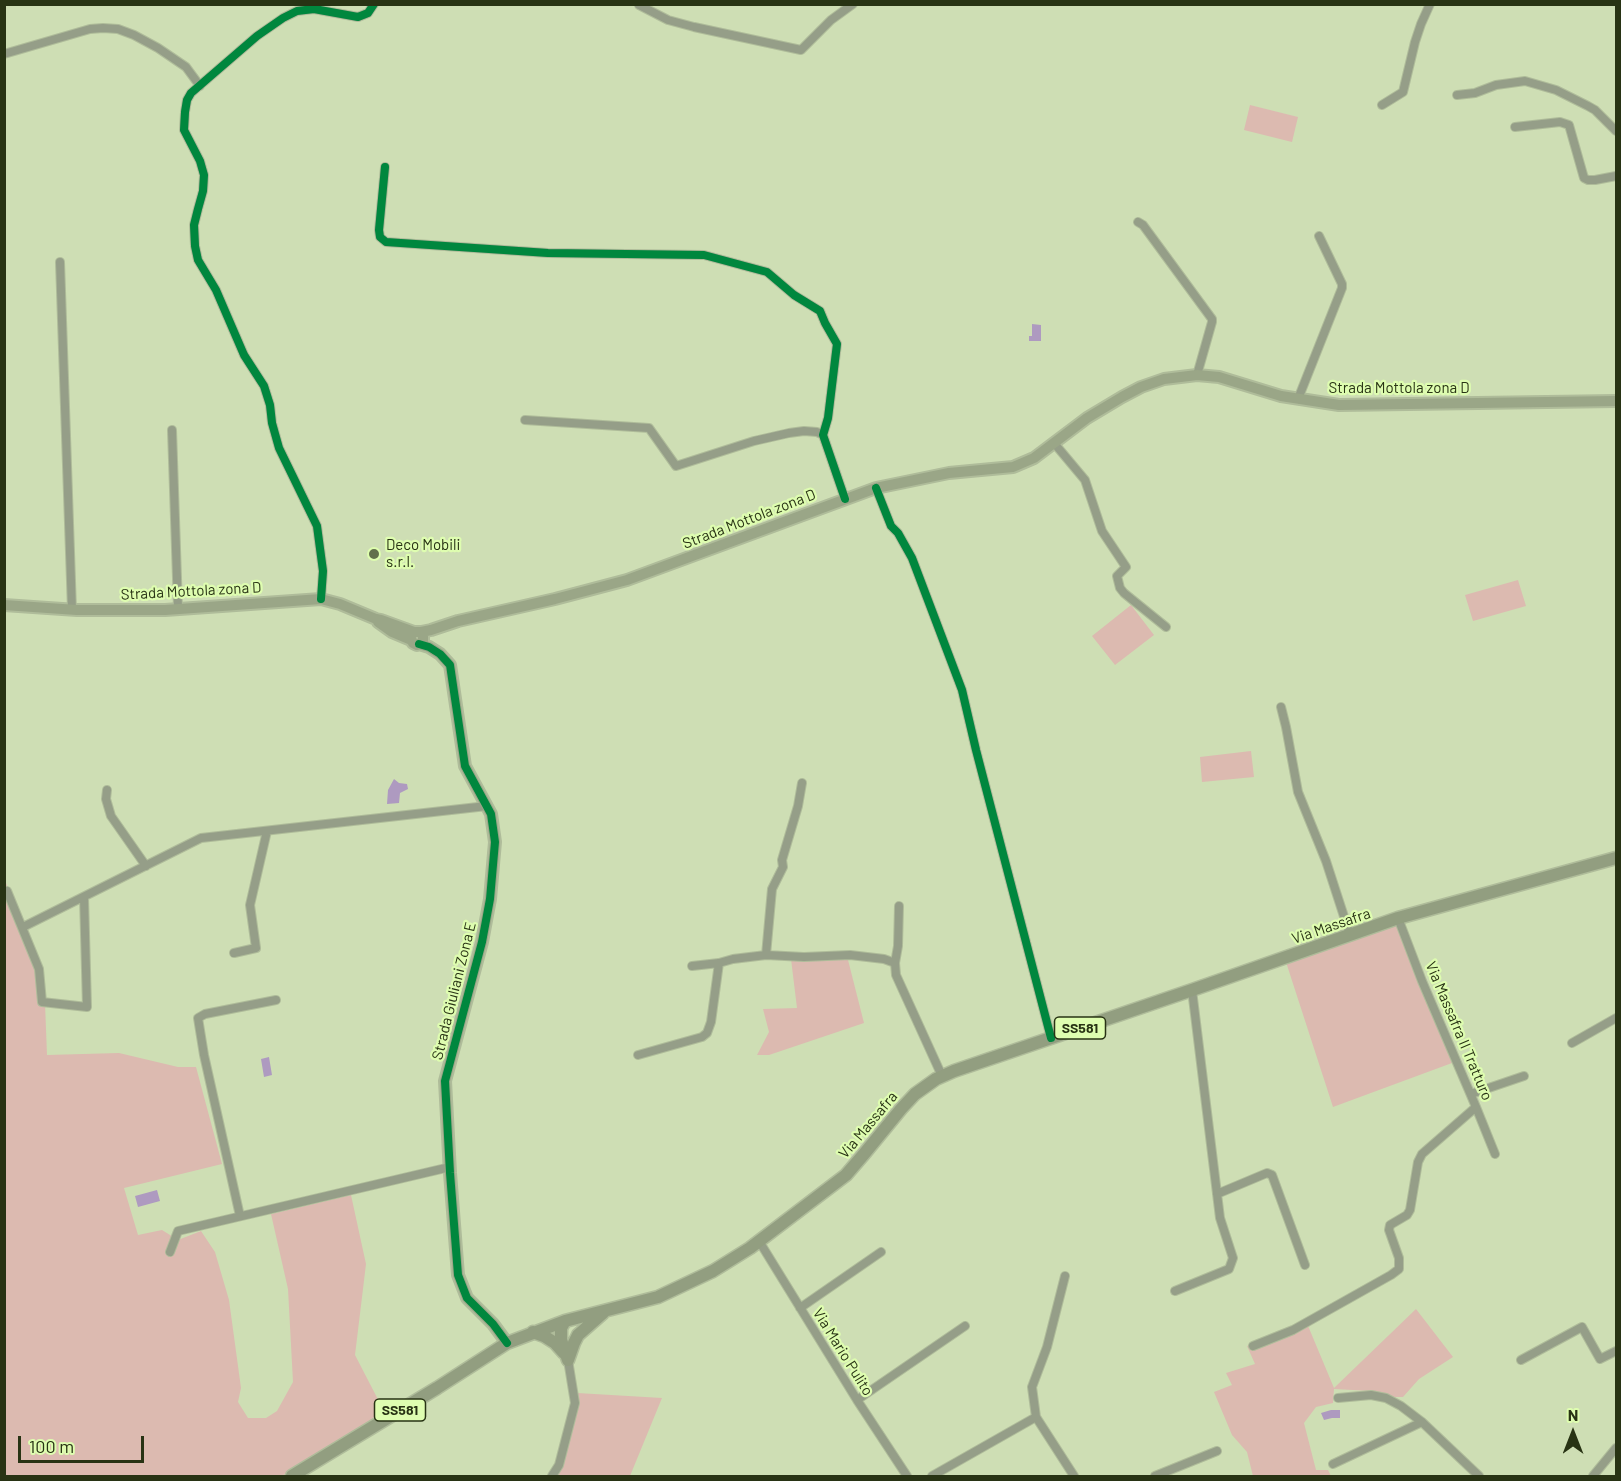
<!DOCTYPE html>
<html>
<head>
<meta charset="utf-8">
<style>
  body { margin:0 }
  #map { position:relative; width:1621px; height:1481px; overflow:hidden; background:#cedeb4; font-family:Barlow,sans-serif }
  canvas { display:block }
  .frame { position:absolute; inset:0; border:6px solid #283314; pointer-events:none }
  .north { position:absolute; left:1543px; top:1403px; width:60px; height:60px; -webkit-text-stroke:4px #defdb0; paint-order:stroke; rotate:0deg; font-size:16px; font-weight:700; line-height:24px; text-align:center; color:#283314 }
  .north::after { content:''; display:block; margin:auto; width:21px; height:27px; background:#283314; clip-path:polygon(50% 0,100% 100%,50% 72%,0 100%) }
  .scale { position:absolute; left:18px; top:1436px; width:126px; height:27px; box-sizing:border-box; border:3px solid #283314; border-top:0; padding-left:8px; font-size:18px; line-height:21px; white-space:nowrap; color:#283314; -webkit-text-stroke:4px #defdb0; paint-order:stroke }
</style>
</head>
<body>
<div id="map">
<canvas width="1621" height="1481"></canvas>
<div class="frame"></div>
<div class="north">N</div>
<div class="scale">100 m</div>
</div>
<script>
const ctx = document.querySelector('canvas').getContext('2d');
ctx.lineJoin = 'round';
function fillPath(path, color) { ctx.fillStyle = color; ctx.fill(path, 'evenodd'); }
const poly = rows => new Path2D(rows.map(r => 'M' + r).join(''));
function strokePath(path, color, width, dash) { ctx.strokeStyle = color; ctx.lineWidth = width; ctx.lineCap = dash ? 'butt' : 'round'; ctx.setLineDash(dash || []); ctx.stroke(path); }
function write(font, color, halo, rows, align = 'center') {
  ctx.font = font + ' Barlow,sans-serif'; ctx.lineWidth = 4.5; ctx.setLineDash([]); ctx.textBaseline = 'middle'; ctx.strokeStyle = halo; ctx.fillStyle = color; for (const [text, x, y, turn = 0] of rows) {
    ctx.save(); ctx.translate(x, y); ctx.rotate((+turn || 0) * Math.PI / 180); ctx.textAlign = isNaN(turn) ? turn : align; if (halo) ctx.strokeText(text, 0, 0); ctx.fillText(text, 0, 0); ctx.restore();
  }
}
fillPath(poly([
  [1250,105,1298,117,1292,142,1244,130],
  [1518,580,1526,606,1473,621,1465,595],
  [1131,605,1154,635,1115,665,1092,636],
  [1251,751,1254,777,1202,782,1200,757],
  [4,878,44,977,47,1055,119,1053,178,1067,196,1067,222,1164,124,1188,138,1235,162,1230,178,1240,201,1231,215,1252,229,1300,241,1388,238,1402,248,1418,266,1418,277,1411,293,1382,288,1289,271,1214,351,1195,366,1264,355,1355,385,1413,282,1476,5,1476],
  [1397,922,1452,1063,1333,1107,1285,959],
  [847,956,864,1023,769,1055,757,1055,769,1032,763,1009,797,1008,791,959],
  [1416,1309,1453,1357,1419,1379,1403,1397,1395,1397,1371,1391,1334,1389,1333,1403,1316,1407,1304,1423,1316,1470,1328,1470,1331,1476,1253,1476,1247,1452,1232,1435,1214,1392,1232,1385,1226,1373,1255,1364,1247,1346,1306,1321,1334,1388],
  [577,1393,662,1398,630,1476,550,1476,564,1453]
]), '#dcbab0');
fillPath(poly([
  [1032,324,1041,325,1041,341,1029,341,1029,336,1032,336],
  [394,779,399,783,407,784,408,789,400,793,399,803,387,804,388,790],
  [269,1057,272,1075,264,1077,261,1059],
  [157,1190,160,1201,138,1207,135,1196],
  [1331,1410,1340,1410,1340,1418,1332,1418,1324,1420,1321,1413]
]), '#ae9ac0');
const street = poly([
  [639,5,668,20,694,27,801,50,831,20,853,4],
  [4,54,90,29,103,28,118,29,134,35,158,48,186,67,200,86],
  [1457,95,1475,93,1496,85,1525,81,1556,90,1588,106,1595,110,1616,131],
  [1382,105,1403,92,1415,42,1421,24,1430,4],
  [1515,127,1560,122,1569,125,1584,178,1588,180,1595,180,1616,176],
  [385,167,379,230,380,237,386,242,548,253,704,255,767,272,794,295,820,311,825,323,837,344,828,418,823,435,845,499],
  [1138,222,1143,225,1212,319,1212,322,1197,375],
  [60,262,72,610],
  [1298,399,1342,288,1342,284,1319,236],
  [525,420,649,428,676,466,754,441,789,433,804,431,817,432,823,435],
  [172,430,178,608],
  [1054,443,1085,480,1102,531,1126,567,1117,576,1120,588,1124,593,1166,627],
  [876,488,891,526,898,533,912,558,962,690,976,750,1051,1038],
  [321,599,323,571,317,526,279,448,272,423,270,405,264,386,244,355,216,290,198,260,195,246,194,225,198,209,203,191,204,175,200,161,184,130,185,112,187,100,191,93,257,36,283,18,297,11,314,9,358,17,368,13,374,4],
  [1281,707,1286,727,1298,792,1326,861,1350,935],
  [107,790,106,799,111,816,146,866],
  [7,891,39,969,42,1002,87,1007,84,897],
  [899,906,898,946,895,963,896,975,942,1076],
  [1398,918,1422,981,1476,1107,1495,1154],
  [23,927,201,838,487,806],
  [234,953,256,948,250,905,267,831],
  [766,955,772,889,783,867,782,860,798,806,802,783],
  [692,966,719,963,733,959,766,955,804,957,850,955,884,959,895,963],
  [1572,1043,1616,1018],
  [638,1055,702,1037,707,1033,711,1022,719,963],
  [1471,1094,1524,1076],
  [1217,1194,1267,1173,1272,1175,1305,1265],
  [240,1216,204,1055,198,1018,205,1014,276,1000],
  [759,1241,857,1400,907,1476],
  [170,1252,178,1231,450,1167],
  [1065,1276,1047,1347,1032,1387,1036,1417,1074,1476],
  [1175,1291,1229,1269,1233,1258,1220,1218,1192,990],
  [800,1308,881,1252],
  [1253,1346,1293,1330,1391,1275,1399,1269,1399,1258,1389,1230,1390,1225,1407,1215,1410,1210,1418,1162,1422,1154,1476,1107],
  [1521,1360,1582,1327,1600,1359,1616,1351],
  [1338,1398,1371,1395,1386,1398,1401,1406,1422,1422,1479,1476],
  [857,1400,965,1326],
  [1333,1464,1422,1422],
  [552,1476,559,1465,575,1403,568,1360],
  [932,1476,1036,1417],
  [1155,1476,1217,1451],
  [1593,1476,1616,1448]
]);
const secondary = poly([
  [4,605,77,610,165,610,321,599,340,604,376,619,381,620,414,632],
  [378,622,392,632,411,640],
  [421,632,423,636,423,642,417,645,413,643,410,637,414,632,421,632,431,630,458,621,555,599,627,580,876,488,949,473,1013,467,1034,458,1087,418,1122,397,1141,387,1164,379,1197,375,1219,377,1281,396,1339,405,1616,401],
  [419,644,429,647,440,654,450,665,465,766,491,814,495,842,490,899,482,942,445,1081,450,1173,458,1275,467,1298,493,1324,507,1343]
]);
const primary = poly([
  [565,1321,561,1328,561,1340,568,1360],
  [533,1332,544,1336,555,1343,564,1353],
  [568,1360,574,1343,578,1335,603,1313],
  [292,1476,437,1388,507,1343,565,1321,658,1297,713,1271,750,1248,846,1175,864,1154,901,1109,915,1094,936,1079,954,1071,1192,990,1398,918,1616,858]
]);
strokePath(street, '#afbc9a', 10);
strokePath(secondary, '#afbc9a', 14);
strokePath(primary, '#afbc9a', 15);
strokePath(street, '#959e88', 8);
strokePath(secondary, '#9aa687', 10);
strokePath(primary, '#929e80', 12);
strokePath(poly([
  [385,167,379,230,380,237,386,242,548,253,704,255,767,272,794,295,820,311,825,323,837,344,828,418,823,435,845,499],
  [876,488,891,526,898,533,912,558,962,690,976,750,1051,1038],
  [321,599,323,571,317,526,279,448,272,423,270,405,264,386,244,355,216,290,198,260,195,246,194,225,198,209,203,191,204,175,200,161,184,130,185,112,187,100,191,93,257,36,283,18,297,11,314,9,358,17,368,13,374,4],
  [419,644,429,647,440,654,450,665,465,766,491,814,495,842,490,899,482,942,445,1081,450,1173,458,1275,467,1298,493,1324,507,1343]
]), '#00873e', 8);
for (const [x, y, r, color] of [
  [374,554,6,"#626f4c"]
]) { const dot = new Path2D(); dot.arc(x, y, r, 0, 2 * Math.PI); ctx.fillStyle = color; ctx.fill(dot); strokePath(dot, '#defdb0', 2); }
for (const [x, y, w] of [
  [1080,1028,51],
  [400,1410,51]
]) { const box = new Path2D(); box.roundRect(x - w / 2, y - 11, w, 22, 4.5); ctx.fillStyle = '#defdb0'; ctx.fill(box); strokePath(box, '#283314', 1.5); }
write('bold 14px', '#283314', null, [
  ["SS581",1080,1028],
  ["SS581",400,1410]
]);
write('15px', '#283314', '#defdb0', [
  ["Strada Mottola zona D",1399,388],
  ["Strada Mottola zona D",749,519,-21],
  ["Strada Mottola zona D",191,591,-3],
  ["Via Massafra",1331,926,-19],
  ["Strada Giuliani Zona E",454,991,-76],
  ["Via Massafra II Tratturo",1459,1031,67],
  ["Via Massafra",868,1125,-50],
  ["Via Mario Pulito",843,1352,58]
]);
write('15px', '#283314', '#defdb0', [
  ["Deco Mobili",386,545],
  ["s.r.l.",386,562]
], 'left');
</script>
</body>
</html>
